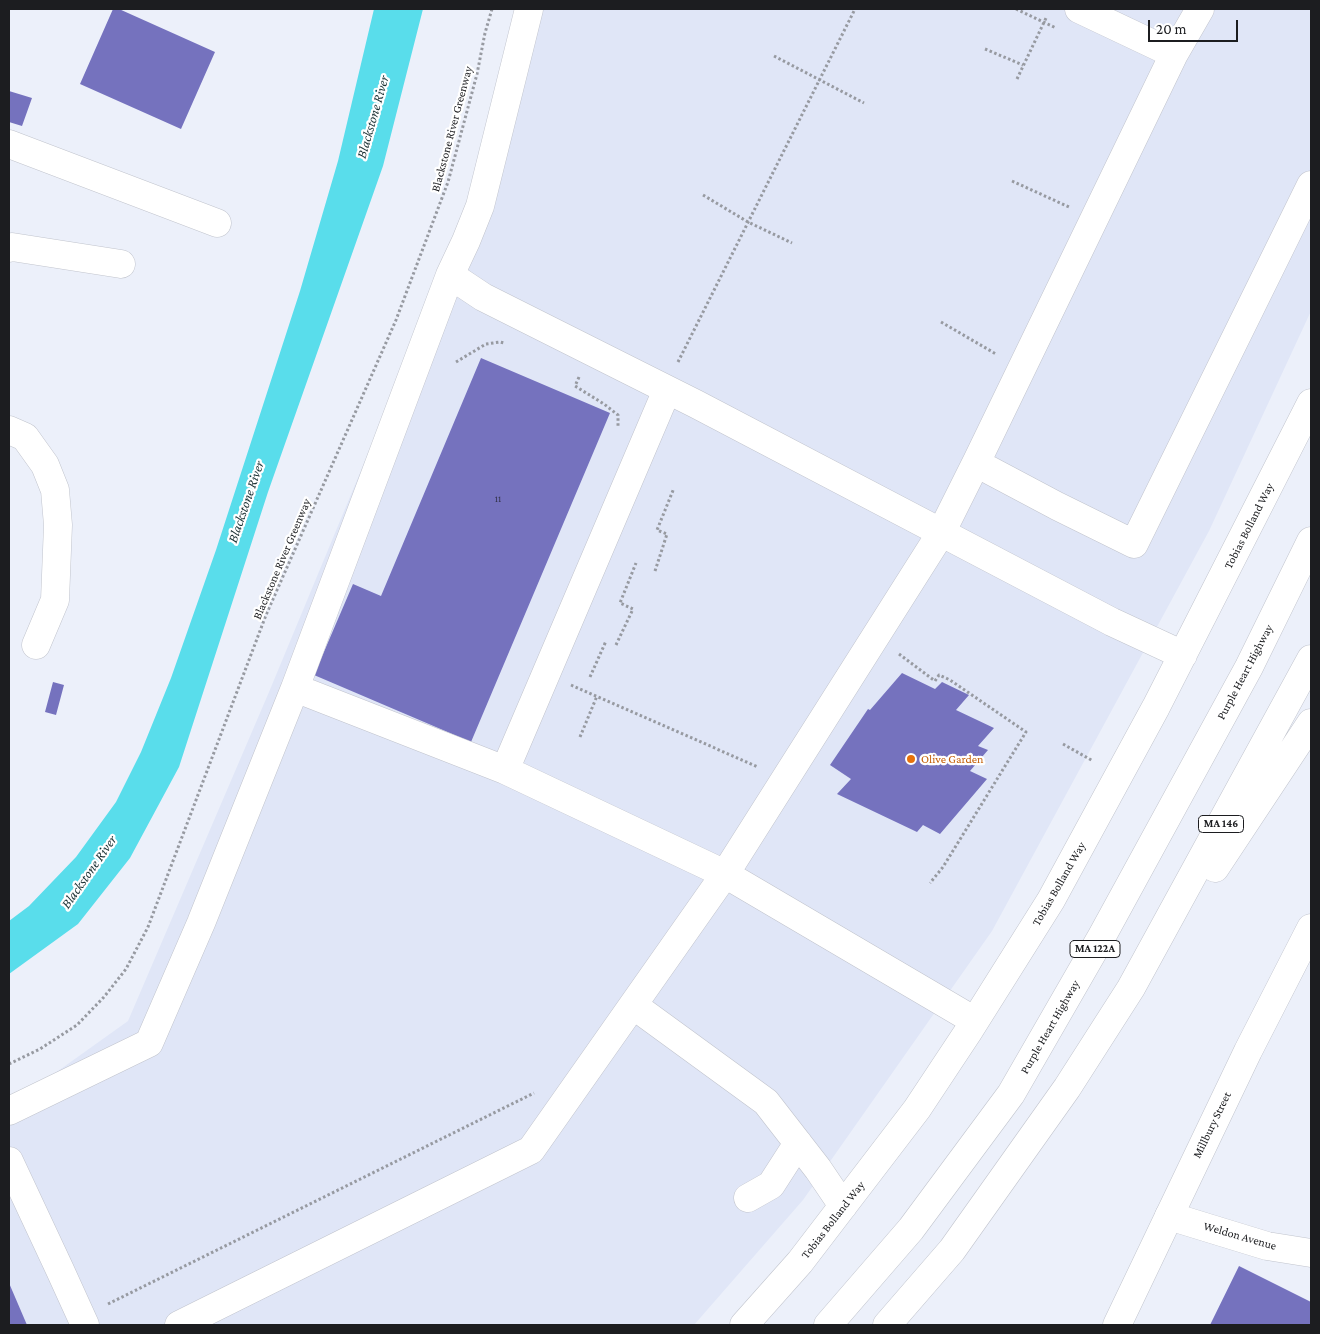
<!DOCTYPE html>
<html>
<head>
<meta charset="utf-8">
<style>
  body { margin:0 }
  #map { position:relative; width:1320px; height:1334px; overflow:hidden; background:#ecf0fa; font-family:"Crimson Pro",serif }
  canvas { display:block }
  .frame { position:absolute; inset:0; border:10px solid #1c1d20; pointer-events:none }
  .scale { position:absolute; left:1148px; top:20px; width:90px; height:22px; box-sizing:border-box; border:2px solid #1c1d20; border-top:0; padding-left:6px; font-size:15px; line-height:18px; white-space:nowrap; color:#1c1d20; -webkit-text-stroke:4px #fff; paint-order:stroke }
</style>
</head>
<body>
<div id="map">
<canvas width="1320" height="1334"></canvas>
<div class="frame"></div>
<div class="scale">20 m</div>
</div>
<script>
const ctx = document.querySelector('canvas').getContext('2d');
ctx.lineJoin = 'round';
function fillPath(path, color) { ctx.fillStyle = color; ctx.fill(path, 'evenodd'); }
const poly = rows => new Path2D(rows.map(r => 'M' + r).join(''));
function strokePath(path, color, width, dash) { ctx.strokeStyle = color; ctx.lineWidth = width; ctx.lineCap = dash ? 'butt' : 'round'; ctx.setLineDash(dash || []); ctx.stroke(path); }
function write(font, color, halo, rows, align = 'center') {
  ctx.font = font + ' "Crimson Pro",serif'; ctx.lineWidth = 4.5; ctx.setLineDash([]); ctx.textBaseline = 'middle'; ctx.strokeStyle = halo; ctx.fillStyle = color; for (const [text, x, y, turn = 0] of rows) {
    ctx.save(); ctx.translate(x, y); ctx.rotate((+turn || 0) * Math.PI / 180); ctx.textAlign = isNaN(turn) ? turn : align; if (halo) ctx.strokeText(text, 0, 0); ctx.fillText(text, 0, 0); ctx.restore();
  }
}
fillPath(poly([
  [521,9,1311,9,1311,311,1209,531,992,931,803,1200,694,1325,9,1325,9,1098,37,1086,128,1021,269,692,462,227]
]), '#e0e6f7');
fillPath(poly([
  [374,9,423,9,383,166,268,492,179,767,130,858,78,924,9,974,9,921,29,906,76,857,116,802,141,752,171,678,216,550,300,291,338,161]
]), '#59ddeb');
fillPath(poly([
  [113,9,119,9,215,52,181,129,80,84],
  [9,91,32,98,22,126,9,122],
  [481,358,610,413,471,742,314,675,353,584,381,596],
  [902,673,935,689,942,682,969,695,956,710,994,728,978,746,988,750,970,771,987,779,940,834,923,825,917,832,837,794,851,779,830,765,868,709,870,710],
  [53,682,64,685,56,715,45,712],
  [1239,1266,1311,1302,1311,1325,1210,1325],
  [9,1283,27,1325,9,1325]
]), '#7572be');
const minor = poly([
  [1079,9,1174,54,1200,9],
  [9,144,217,223],
  [9,248,12,247,121,264],
  [450,275,483,297,696,404,1112,622,1183,655],
  [9,430,25,437,45,465,55,490,58,525,55,600,36,645],
  [976,463,1174,54],
  [295,688,450,275,466,241,480,206,529,9],
  [633,1005,766,1102,818,1169,843,1206],
  [975,1021,725,874,941,533,976,463,1057,506,1134,544,1311,185],
  [9,1111,149,1043,201,923,295,688,505,770],
  [9,1161,60,1270,85,1325],
  [748,1198,771,1185,798,1143],
  [1169,1216,1267,1246,1311,1253],
  [179,1325,531,1150,725,874,505,770,667,390],
  [744,1325,800,1262,917,1109,968,1032,1051,900,1156,707,1311,403]
]);
const major = poly([
  [1117,1325,1248,1051,1311,928]
]);
const highway = poly([
  [1215,868,1311,723],
  [828,1325,911,1229,1011,1094,1102,936,1249,667,1311,541],
  [887,1325,952,1250,1067,1088,1131,988,1311,659]
]);
strokePath(minor, '#c1c4cd', 29);
strokePath(major, '#c1c4cd', 29);
strokePath(highway, '#c1c4cd', 29);
strokePath(poly([
  [1016,9,1056,28],
  [985,49,1023,65],
  [774,56,864,103],
  [1017,79,1046,18],
  [1012,181,1069,207],
  [703,195,748,222,792,243],
  [941,322,996,354],
  [456,362,486,344,500,342,504,343],
  [678,362,855,9],
  [579,377,575,386,604,404,618,415,618,427],
  [655,571,667,534,657,530,674,488],
  [616,645,633,609,620,603,636,563],
  [899,654,935,681,939,675,950,680,1026,732,943,867,930,883],
  [590,677,606,641],
  [571,685,758,767],
  [580,737,597,696],
  [1063,744,1093,761],
  [9,1064,40,1049,77,1025,104,997,126,969,148,927,266,615,396,320,448,182,477,74,485,33,492,9],
  [108,1304,534,1093]
]), '#979aa1', 3, [2.5, 2.5]);
strokePath(minor, '#fff', 28);
strokePath(major, '#fff', 28);
strokePath(highway, '#fff', 28);
for (const [x, y, r, color] of [
  [911,759,5,"#e8710a"]
]) { const dot = new Path2D(); dot.arc(x, y, r, 0, 2 * Math.PI); ctx.fillStyle = color; ctx.fill(dot); strokePath(dot, '#fff', 2); }
write('10px', '#323248', null, [
  ["11",498,499]
]);
for (const [x, y, w] of [
  [1221,824,45],
  [1095,949,50]
]) { const box = new Path2D(); box.roundRect(x - w / 2, y - 8.5, w, 17, 4); ctx.fillStyle = '#fff'; ctx.fill(box); strokePath(box, '#1c1d20', 1); }
write('bold 11px', '#1c1d20', null, [
  ["MA 146",1221,824],
  ["MA 122A",1095,949]
]);
write('12px', '#1c1d20', '#fff', [
  ["Blackstone River Greenway",452,129,-75],
  ["Tobias Bolland Way",1249,526,-63],
  ["Blackstone River Greenway",282,559,-67],
  ["Purple Heart Highway",1245,672,-62],
  ["Tobias Bolland Way",1059,884,-60],
  ["Purple Heart Highway",1050,1027,-60],
  ["Millbury Street",1212,1125,-64],
  ["Tobias Bolland Way",833,1220,-52],
  ["Weldon Avenue",1240,1236,16]
]);
write('12px', '#c56008', '#fff', [
  ["Olive Garden",921,759]
], 'left');
write('italic 14px', '#1b3134', '#fff', [
  ["Blackstone River",373,117,-74],
  ["Blackstone River",246,502,-71],
  ["Blackstone River",89,872,-55]
]);
</script>
</body>
</html>
